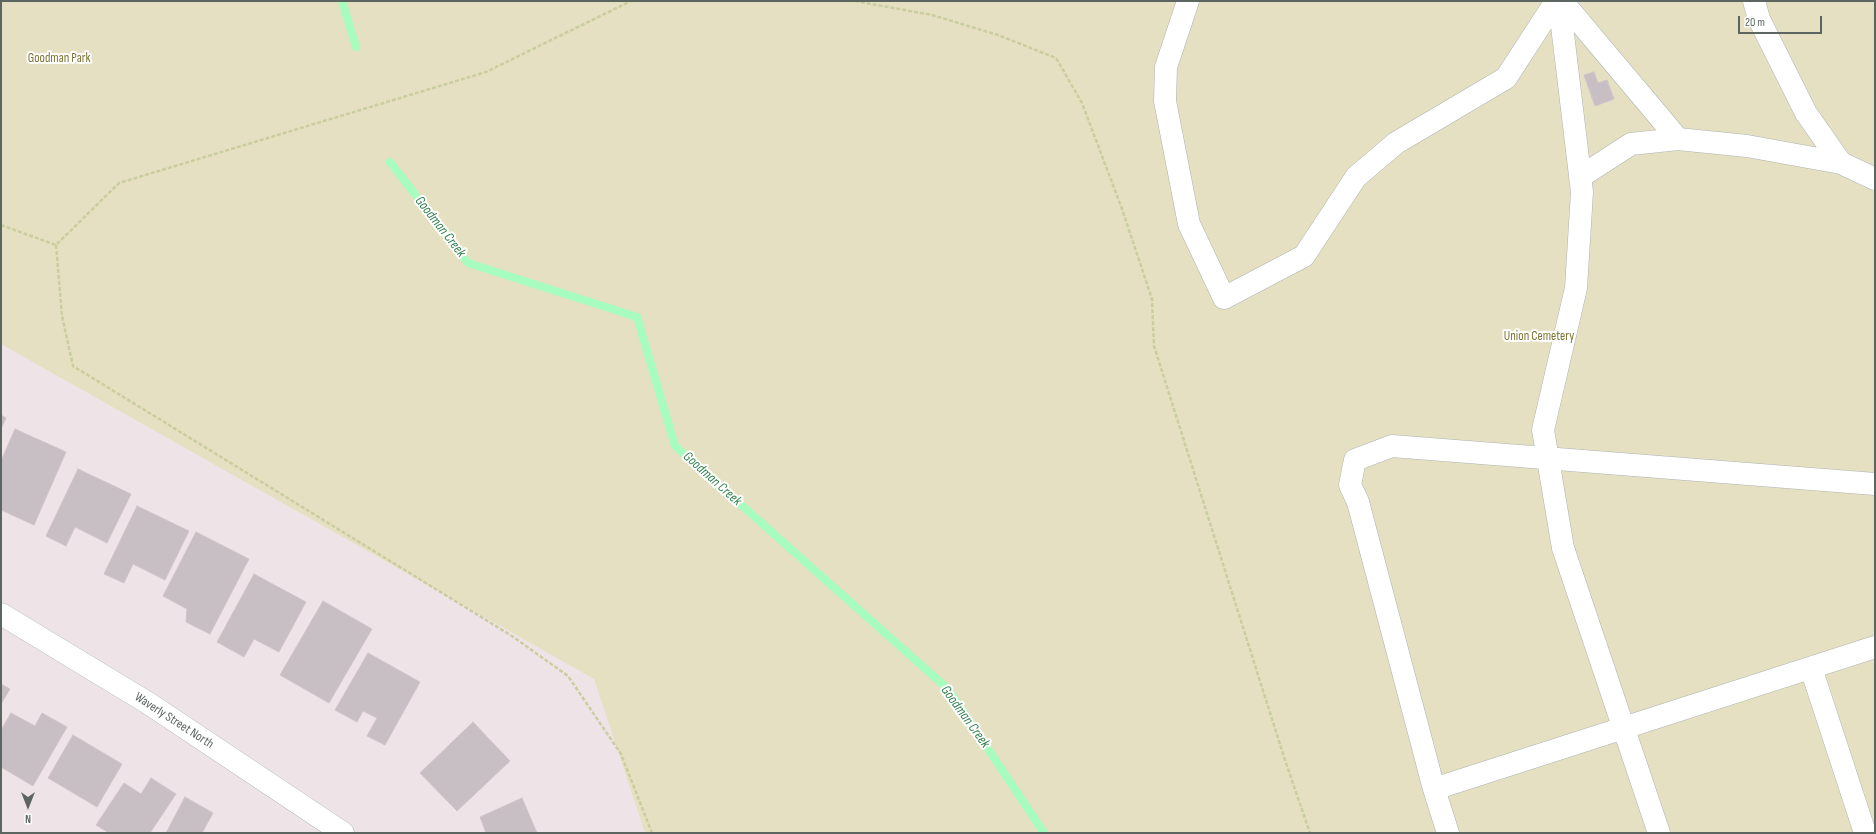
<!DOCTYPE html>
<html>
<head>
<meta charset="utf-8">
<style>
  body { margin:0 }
  #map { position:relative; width:1876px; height:834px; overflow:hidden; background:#eee4e8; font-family:"Sofia Sans Condensed",sans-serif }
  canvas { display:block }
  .frame { position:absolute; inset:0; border:2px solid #5c6560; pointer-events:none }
  .north { position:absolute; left:8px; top:786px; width:40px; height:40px; -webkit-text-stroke:3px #fff; paint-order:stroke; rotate:180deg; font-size:11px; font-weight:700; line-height:16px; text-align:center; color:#5c6560 }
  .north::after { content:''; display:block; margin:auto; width:14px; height:18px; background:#5c6560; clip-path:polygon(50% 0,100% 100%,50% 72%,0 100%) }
  .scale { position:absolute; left:1738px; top:16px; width:84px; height:18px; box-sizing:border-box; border:2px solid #5c6560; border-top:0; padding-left:5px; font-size:12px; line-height:14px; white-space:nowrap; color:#5c6560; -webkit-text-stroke:3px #fff; paint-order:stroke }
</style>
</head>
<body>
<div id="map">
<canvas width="1876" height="834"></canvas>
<div class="frame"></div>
<div class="north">N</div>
<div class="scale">20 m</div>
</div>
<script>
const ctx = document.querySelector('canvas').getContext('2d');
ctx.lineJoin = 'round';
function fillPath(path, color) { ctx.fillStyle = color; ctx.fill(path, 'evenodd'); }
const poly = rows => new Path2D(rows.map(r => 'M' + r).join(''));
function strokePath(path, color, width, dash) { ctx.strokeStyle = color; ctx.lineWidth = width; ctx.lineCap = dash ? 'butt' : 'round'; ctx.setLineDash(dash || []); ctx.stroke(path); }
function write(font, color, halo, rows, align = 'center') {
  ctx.font = font + ' "Sofia Sans Condensed",sans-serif'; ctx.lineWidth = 4; ctx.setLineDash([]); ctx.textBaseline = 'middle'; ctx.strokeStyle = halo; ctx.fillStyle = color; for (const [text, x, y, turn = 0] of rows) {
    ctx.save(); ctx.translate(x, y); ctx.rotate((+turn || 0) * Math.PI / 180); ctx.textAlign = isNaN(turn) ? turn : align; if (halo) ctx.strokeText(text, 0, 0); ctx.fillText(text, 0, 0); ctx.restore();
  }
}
fillPath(poly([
  [1,1,1875,1,1875,833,645,833,594,679,1,344]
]), '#e5e0c2');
strokePath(poly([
  [342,1,356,47],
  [390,162,468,263,637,317,675,446,948,689,1044,833]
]), '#a6fdbe', 8);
const building = poly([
  [1594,72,1598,83,1607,80,1614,99,1595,106,1584,75,1594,72],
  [1,415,6,418,1,429,1,415],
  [15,429,66,452,34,525,1,510,1,461,15,429],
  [78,469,131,494,107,543,75,527,66,546,46,536,78,469],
  [137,506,189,531,165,580,133,564,124,583,104,574,137,506],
  [196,532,249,559,210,634,186,622,187,609,163,596,196,532],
  [254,574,306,602,279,652,254,639,244,657,217,642,254,574],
  [323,601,372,629,329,703,280,675,323,601],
  [368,653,420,682,385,745,367,736,377,718,363,711,357,722,335,710,368,653],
  [1,684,10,689,1,704,1,684],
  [11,713,35,726,42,713,67,727,33,786,1,767,1,730,11,713],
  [473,722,510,761,457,811,420,773,473,722],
  [73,735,122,764,97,807,48,778,73,735],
  [151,778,176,794,150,833,109,833,96,825,124,783,141,794,151,778],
  [185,797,213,813,202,833,166,833,185,797],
  [522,798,537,833,486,833,480,817,522,798]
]);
fillPath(building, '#c7bfc3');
strokePath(building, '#d3c3cb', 1);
const minor = poly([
  [1188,1,1166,67,1165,101,1189,224,1224,298,1304,256,1356,177,1396,143,1506,78,1556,1],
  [1559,1,1582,192,1576,288,1543,430,1563,548,1659,833],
  [1562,1,1678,139,1747,146,1841,163,1875,179],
  [1754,1,1759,19,1806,113,1841,163],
  [1580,177,1631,144,1678,139],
  [1,614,148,703,343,833],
  [1811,668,1865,833],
  [1434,789,1875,647],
  [1448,833,1434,789,1358,502,1350,485,1355,460,1392,446,1875,484]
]);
strokePath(minor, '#adb4b1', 23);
strokePath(poly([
  [855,1,932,15,998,35,1056,58,1082,103,1122,209,1152,299,1154,346,1284,757,1310,833],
  [1,225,56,245,119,183,486,72,631,1],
  [56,245,62,316,73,366,512,636,568,676,621,754,652,833]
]), '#c9ce9f', 2.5, [4, 2]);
strokePath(minor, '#fff', 22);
write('13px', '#7c7434', '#fff', [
  ["Goodman Park",59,59],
  ["Union Cemetery",1539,337]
]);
write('13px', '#5c6560', '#fff', [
  ["Waverly Street North",174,721,33]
]);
write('italic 14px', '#358350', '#fff', [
  ["Goodman Creek",440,227,52],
  ["Goodman Creek",712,479,42],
  ["Goodman Creek",965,717,54]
]);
</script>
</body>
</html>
